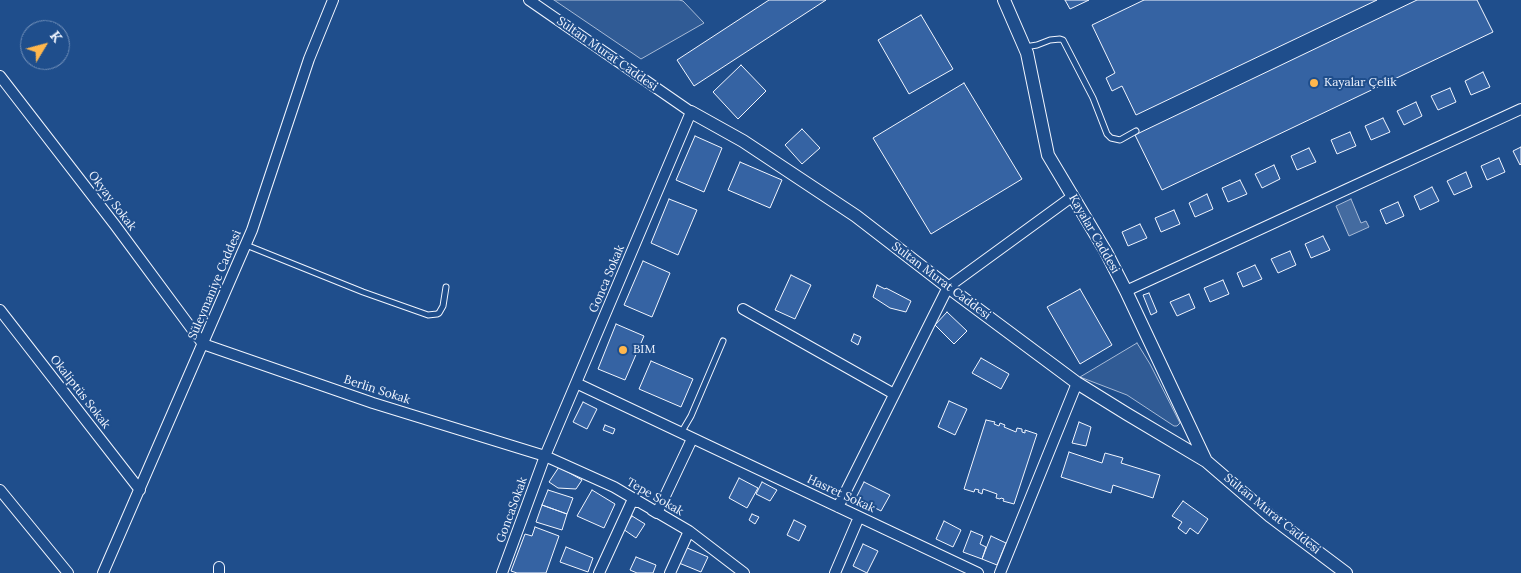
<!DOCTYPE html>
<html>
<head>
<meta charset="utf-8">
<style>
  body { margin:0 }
  #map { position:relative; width:1521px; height:573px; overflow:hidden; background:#1f4e8c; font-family:Lora,serif }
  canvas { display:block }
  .north { position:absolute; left:20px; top:20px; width:50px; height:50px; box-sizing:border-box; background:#1f4e8c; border:1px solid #7391ba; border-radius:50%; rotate:53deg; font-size:14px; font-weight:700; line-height:20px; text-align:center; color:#f2f6ff }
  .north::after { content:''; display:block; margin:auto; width:18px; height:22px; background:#ffb74d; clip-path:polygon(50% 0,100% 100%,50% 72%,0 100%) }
</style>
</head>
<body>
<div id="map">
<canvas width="1521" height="573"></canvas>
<div class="north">K</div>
</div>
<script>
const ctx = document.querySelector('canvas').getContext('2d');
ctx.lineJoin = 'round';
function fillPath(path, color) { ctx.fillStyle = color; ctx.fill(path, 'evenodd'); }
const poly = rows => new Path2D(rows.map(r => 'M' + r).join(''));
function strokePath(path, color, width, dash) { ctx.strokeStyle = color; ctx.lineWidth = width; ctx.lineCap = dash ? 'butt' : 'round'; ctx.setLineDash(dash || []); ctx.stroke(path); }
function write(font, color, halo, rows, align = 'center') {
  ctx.font = font + ' Lora,serif'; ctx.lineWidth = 4; ctx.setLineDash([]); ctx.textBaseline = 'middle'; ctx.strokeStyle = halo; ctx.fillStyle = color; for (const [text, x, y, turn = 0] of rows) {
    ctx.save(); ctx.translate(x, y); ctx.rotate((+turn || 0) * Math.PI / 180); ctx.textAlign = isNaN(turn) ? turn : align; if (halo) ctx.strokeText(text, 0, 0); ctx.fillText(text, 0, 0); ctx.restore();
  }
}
const green = poly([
  [554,0,679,0,683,1,704,23,641,59,554,0],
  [1137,343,1150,364,1180,423,1177,426,1174,426,1127,395,1080,377,1137,343]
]);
fillPath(green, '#305b95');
strokePath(green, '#a8bbd7', 1);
const water = poly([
  [1351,199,1361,223,1366,221,1369,227,1349,236,1336,206,1351,199]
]);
fillPath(water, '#446ba0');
strokePath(water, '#a8bbd7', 1);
const building = poly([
  [769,0,826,0,694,86,677,60,769,0],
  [1065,0,1089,0,1070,9,1065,0],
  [1144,0,1377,0,1136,115,1122,86,1112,91,1106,78,1115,73,1092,25,1144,0],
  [1417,0,1477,0,1493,32,1162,190,1135,135,1417,0],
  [921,15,953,69,909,94,878,40,921,15],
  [741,65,766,91,738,119,713,92,741,65],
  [1483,72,1490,87,1471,95,1465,81,1483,72],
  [964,83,1022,179,931,234,873,138,964,83],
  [1450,88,1456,102,1438,110,1431,96,1450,88],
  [1416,102,1422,116,1404,125,1397,111,1416,102],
  [1383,118,1390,132,1371,140,1365,126,1383,118],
  [802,129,820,148,802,164,785,145,802,129],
  [1350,132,1356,146,1337,154,1331,140,1350,132],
  [695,136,722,148,704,192,676,180,695,136],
  [1521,147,1521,164,1520,165,1513,151,1521,147],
  [1309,148,1316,162,1297,170,1291,156,1309,148],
  [1499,158,1505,172,1487,180,1481,166,1499,158],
  [740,162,782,180,770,208,728,190,740,162],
  [1274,165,1280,179,1262,188,1255,174,1274,165],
  [1466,172,1472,187,1454,195,1447,181,1466,172],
  [1240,180,1247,194,1228,202,1222,188,1240,180],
  [1432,187,1439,201,1420,210,1414,196,1432,187],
  [1207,194,1213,209,1195,217,1189,203,1207,194],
  [669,199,697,210,678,255,651,243,669,199],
  [1398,202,1404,216,1386,224,1380,210,1398,202],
  [1174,210,1180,224,1161,232,1155,218,1174,210],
  [1140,224,1147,238,1128,246,1122,232,1140,224],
  [1323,236,1330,250,1311,258,1305,244,1323,236],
  [1290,251,1296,265,1278,273,1271,259,1290,251],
  [643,261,670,273,652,317,624,305,643,261],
  [1255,265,1262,279,1243,287,1237,273,1255,265],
  [791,275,811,285,795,319,775,310,791,275],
  [1223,280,1229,294,1210,302,1204,288,1223,280],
  [877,285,885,289,886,288,911,301,906,312,890,308,873,297,877,285],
  [1080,289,1112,345,1080,364,1047,307,1080,289],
  [1149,293,1157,312,1151,315,1143,295,1149,293],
  [1189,294,1195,308,1177,316,1170,302,1189,294],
  [947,312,967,331,954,344,935,325,947,312],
  [616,324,644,336,625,380,598,369,616,324],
  [854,334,861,337,858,345,851,341,854,334],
  [981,358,1009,374,1001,389,972,373,981,358],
  [651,361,693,379,681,407,639,389,651,361],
  [949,401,967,409,955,435,938,427,949,401],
  [583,402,597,409,587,429,573,422,583,402],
  [986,420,995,422,994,424,999,426,1000,423,1005,425,1004,427,1016,432,1017,428,1022,429,1022,432,1025,433,1025,430,1037,434,1014,504,1003,501,1004,499,1001,498,1000,499,996,498,997,494,983,489,982,494,978,492,979,490,975,489,974,492,964,489,986,420],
  [1079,422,1091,427,1086,446,1072,443,1079,422],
  [605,425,615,429,613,434,603,430,605,425],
  [1069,452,1102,463,1105,453,1123,458,1121,463,1160,475,1153,498,1113,485,1111,493,1061,477,1069,452],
  [559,467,582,480,576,489,558,488,549,482,559,467],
  [739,478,758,488,747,508,729,498,739,478],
  [762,482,777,490,770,501,756,494,762,482],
  [864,482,890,495,881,511,856,498,864,482],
  [548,490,573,498,567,514,542,505,548,490],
  [592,490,615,504,604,528,577,516,592,490],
  [1183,501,1208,519,1198,534,1190,528,1186,534,1178,528,1182,522,1172,516,1183,501],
  [542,505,567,514,562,530,536,522,542,505],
  [752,514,759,517,755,524,749,520,752,514],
  [632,516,645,524,636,538,623,529,632,516],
  [794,520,806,526,799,541,787,535,794,520],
  [944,521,961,530,953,547,936,539,944,521],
  [535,527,559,536,546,573,517,573,511,571,525,534,532,536,535,527],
  [971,531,983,536,980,544,986,547,982,559,963,552,971,531],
  [991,536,1006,543,997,565,982,559,991,536],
  [863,544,878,551,867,573,853,566,863,544],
  [566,547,593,558,588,572,560,562,566,547],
  [685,547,708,557,701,572,679,563,685,547],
  [636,557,656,565,653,573,637,573,630,570,636,557]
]);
fillPath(building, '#3563a3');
strokePath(building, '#f2f6ff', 1);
const service = poly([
  [1025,47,1037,45,1050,40,1060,39,1063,40,1093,98,1107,134,1111,138,1120,140,1136,131],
  [246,245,363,292,428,315,437,314,439,313,443,306,446,287],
  [681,433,691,416,723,341]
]);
const minor = poly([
  [0,76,115,225,203,344],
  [1126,291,1521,109],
  [743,309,894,394],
  [0,310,140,490],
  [203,344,373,403,545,456,614,487,689,531,744,573],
  [576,383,978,573],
  [0,490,68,573],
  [838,507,948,287,1073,196],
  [652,510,657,513,692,439],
  [103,573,252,230,309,59,333,0],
  [219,573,219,567],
  [502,573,545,456,691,112,529,0],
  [599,573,633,499,637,502],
  [670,573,689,531],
  [835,573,859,517],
  [1000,573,1077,383]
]);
const tertiary = poly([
  [1004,0,1027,53,1048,155,1106,252,1126,291,1206,461],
  [691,112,743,141,856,216,948,287,1077,383,1127,414,1206,461,1270,516,1346,573]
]);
strokePath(service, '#f2f6ff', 7);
strokePath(minor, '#f2f6ff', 12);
strokePath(tertiary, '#f2f6ff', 14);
strokePath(service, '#1f4e8c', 5);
strokePath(minor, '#1f4e8c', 10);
strokePath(tertiary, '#1f4e8c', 12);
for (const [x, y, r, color] of [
  [1314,83,5,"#ffb74d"],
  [623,350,5,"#ffb74d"]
]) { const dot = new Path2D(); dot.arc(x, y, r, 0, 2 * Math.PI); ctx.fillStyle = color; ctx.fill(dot); strokePath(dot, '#1f4e8c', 2); }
write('12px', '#f2f6ff', '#1f4e8c', [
  ["Sultan Murat Caddesi",607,54,35],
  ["Okyay Sokak",112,201,53],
  ["Kayalar Caddesi",1094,234,60],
  ["Gonca Sokak",607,279,-67],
  ["Sultan Murat Caddesi",941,281,37],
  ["Süleymaniye Caddesi",215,285,-67],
  ["Berlin Sokak",377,390,18],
  ["Okaliptüs Sokak",80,392,52],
  ["Hasret Sokak",841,494,25],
  ["Tepe Sokak",655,497,30],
  ["GoncaSokak",512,510,-70],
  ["Sultan Murat Caddesi",1272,514,39]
]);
write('12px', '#f2f6ff', '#1f4e8c', [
  ["Kayalar Çelik",1324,83],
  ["BIM",633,350]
], 'left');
</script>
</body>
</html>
